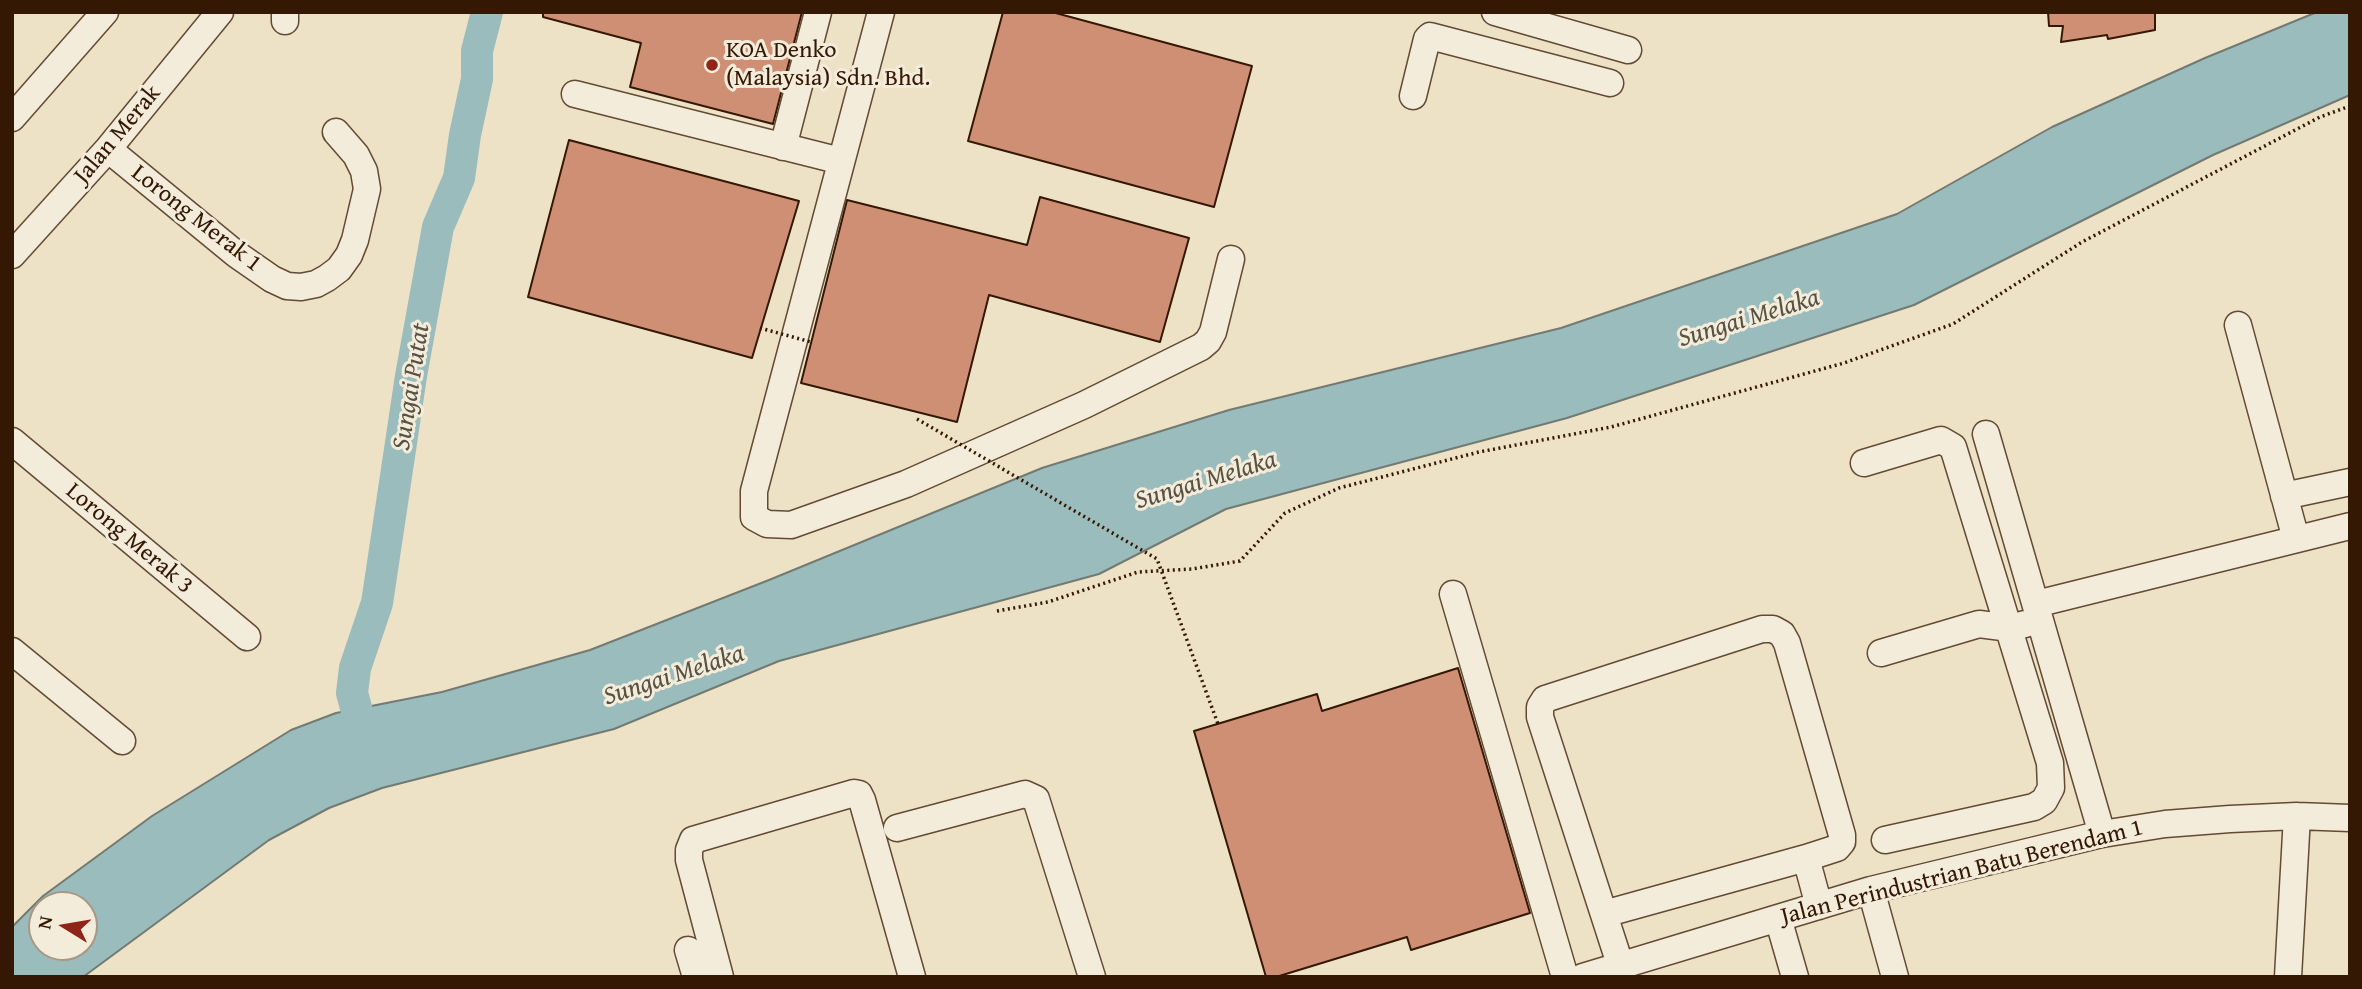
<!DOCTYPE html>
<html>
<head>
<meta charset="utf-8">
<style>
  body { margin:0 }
  #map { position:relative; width:2362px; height:989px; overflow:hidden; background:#ede2c6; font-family:"Gentium Book Plus",serif }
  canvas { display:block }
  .frame { position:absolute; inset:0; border:14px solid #351804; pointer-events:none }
  .north { position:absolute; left:28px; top:891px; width:70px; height:70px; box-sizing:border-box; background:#f3ecda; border:2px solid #a79784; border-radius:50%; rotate:281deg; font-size:19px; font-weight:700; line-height:28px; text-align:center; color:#351804 }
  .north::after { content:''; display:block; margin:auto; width:24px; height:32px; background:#8f2418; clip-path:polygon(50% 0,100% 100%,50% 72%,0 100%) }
</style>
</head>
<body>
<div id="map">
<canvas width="2362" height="989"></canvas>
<div class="frame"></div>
<div class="north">N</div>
</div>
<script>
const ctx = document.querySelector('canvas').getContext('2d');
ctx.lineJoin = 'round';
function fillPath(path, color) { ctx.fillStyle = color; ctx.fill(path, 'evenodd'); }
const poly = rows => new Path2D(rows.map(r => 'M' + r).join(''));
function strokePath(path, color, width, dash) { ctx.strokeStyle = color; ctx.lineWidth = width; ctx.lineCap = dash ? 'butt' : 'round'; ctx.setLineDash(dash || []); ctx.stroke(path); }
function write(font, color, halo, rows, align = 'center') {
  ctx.font = font + ' "Gentium Book Plus",serif'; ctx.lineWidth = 6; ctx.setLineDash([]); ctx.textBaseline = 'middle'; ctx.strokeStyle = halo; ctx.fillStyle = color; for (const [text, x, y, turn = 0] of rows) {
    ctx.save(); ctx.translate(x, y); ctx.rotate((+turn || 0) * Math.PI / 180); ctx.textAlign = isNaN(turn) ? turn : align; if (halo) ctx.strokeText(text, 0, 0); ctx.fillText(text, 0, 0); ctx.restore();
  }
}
const water = poly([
  [2317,12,2350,12,2350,95,2213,155,1914,305,1567,418,1226,509,1099,574,779,661,614,729,382,788,329,808,269,840,83,977,12,977,12,927,43,896,152,816,291,730,336,713,442,692,590,650,769,580,1042,468,1229,410,1561,328,1897,214,2052,127,2205,58,2317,12],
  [42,905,84,905,84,947,42,947,42,905]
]);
fillPath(water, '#9bbcbc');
strokePath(water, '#727a72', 2);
strokePath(poly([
  [368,752,352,693,355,668,377,603,411,376,438,227,459,178,465,135,477,79,477,51,487,12]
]), '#9bbcbc', 32);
const building = poly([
  [543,12,802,12,773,124,630,87,641,43,543,17,543,12],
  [1003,12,1052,12,1252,66,1214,207,968,141,1003,12],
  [2048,12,2155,12,2155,30,2108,39,2107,35,2061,42,2063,26,2049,26,2048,12],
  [569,140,799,201,752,358,528,297,569,140],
  [1040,197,1189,238,1160,342,989,295,957,422,801,383,847,200,1027,245,1040,197],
  [1458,668,1530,913,1411,950,1407,937,1276,977,1266,977,1194,731,1317,694,1322,711,1458,668]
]);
fillPath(building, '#cf8f74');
strokePath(building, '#351804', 2);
const minor = poly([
  [881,12,754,491,754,517,767,524,791,525,906,484,1084,405,1201,347,1208,341,1213,332,1231,259],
  [1495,12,1628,50],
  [285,21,285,12],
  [575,94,841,161],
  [1413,96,1427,39,1430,36,1610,83],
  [12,118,105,12],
  [783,147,818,12],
  [108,149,236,254,272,279,287,286,301,287,316,284,327,278,339,269,349,255,355,240,367,189,364,171,356,155,336,132],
  [12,255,108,149,220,12],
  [2238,325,2296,539],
  [1986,434,2102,834],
  [12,441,247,637],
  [1864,463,1941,440,1953,447,2050,763,2051,788,2044,801,2034,807,1885,840],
  [2284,496,2350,482],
  [1453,594,1565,977],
  [2036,604,2350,526],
  [12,651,122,741],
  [1881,653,1979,624,2010,628,2025,624],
  [897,828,1025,794,1036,799,1092,977],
  [1871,890,1895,977],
  [1604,914,1806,858],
  [1778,918,1795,977],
  [688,950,696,977],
  [1620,964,1540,717,1540,707,1545,699,1762,629,1773,629,1782,634,1787,643,1842,835,1842,842,1837,848,1806,858,1819,906],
  [720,977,689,860,689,850,693,840,854,793,859,794,862,800,912,977],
  [1583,977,1871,890,2102,834,2165,824,2230,819,2297,816,2350,818],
  [2288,977,2297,816]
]);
strokePath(minor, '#634a34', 29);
strokePath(poly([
  [997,611,1048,602,1138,572,1192,569,1240,561,1285,513,1339,488,1479,452,1611,427,1844,363,1953,324,2082,242,2320,117,2350,106]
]), '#351804', 3.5, [2, 3.5]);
strokePath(minor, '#f3ecda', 26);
strokePath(poly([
  [760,328,811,342],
  [917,419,1157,559,1218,724]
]), '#351804', 3.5, [2, 3.5]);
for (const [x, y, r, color] of [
  [712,65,7,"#8f2418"]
]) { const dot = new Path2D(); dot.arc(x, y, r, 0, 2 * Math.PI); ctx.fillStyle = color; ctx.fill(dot); strokePath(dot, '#f3ecda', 2.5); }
write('24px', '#351804', '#f3ecda', [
  ["KOA Denko",726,51],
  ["(Malaysia) Sdn. Bhd.",726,79]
], 'left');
write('24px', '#351804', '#f3ecda', [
  ["Jalan Merak",118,135,-50],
  ["Lorong Merak 1",196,219,38],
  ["Lorong Merak 3",129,539,40],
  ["Jalan Perindustrian Batu Berendam 1",1962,873,-14]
]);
write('italic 26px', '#595144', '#f3ecda', [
  ["Sungai Melaka",1749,319,-17],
  ["Sungai Putat",412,387,-81],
  ["Sungai Melaka",1206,481,-17],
  ["Sungai Melaka",674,676,-18]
]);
</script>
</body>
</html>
